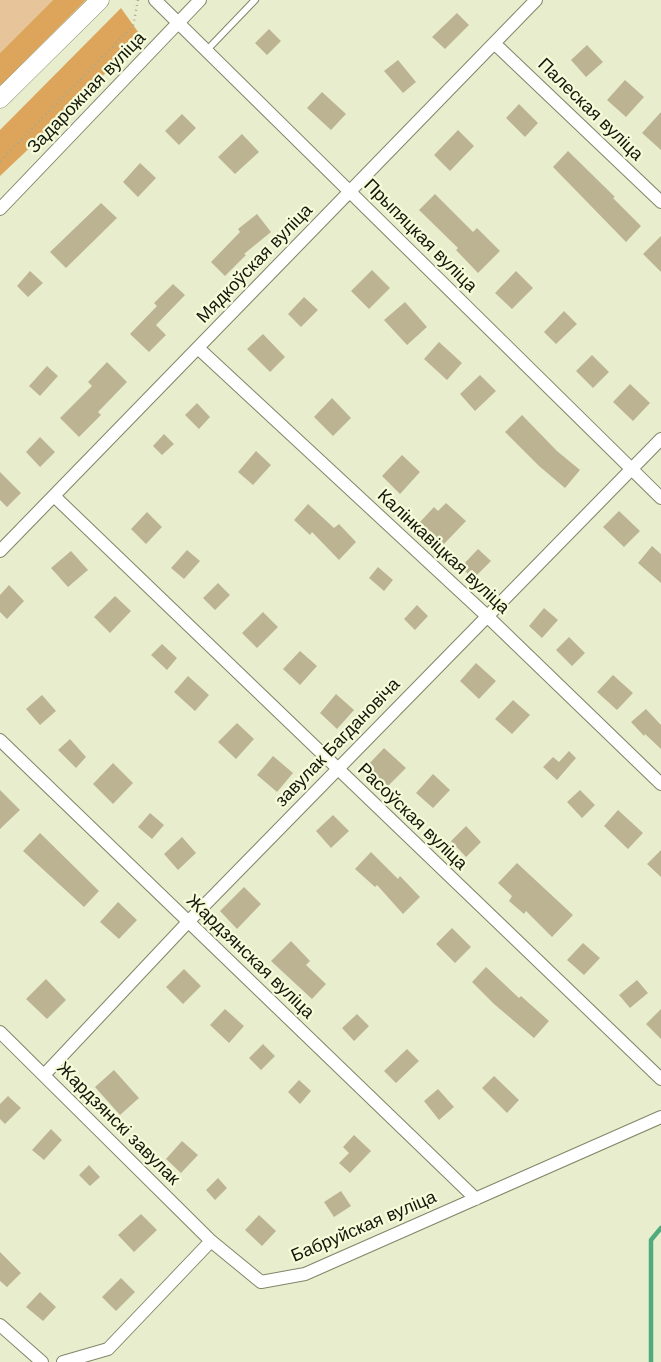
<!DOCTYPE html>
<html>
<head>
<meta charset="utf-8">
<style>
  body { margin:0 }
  canvas { display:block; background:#e8eecd }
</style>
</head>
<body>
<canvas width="661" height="1362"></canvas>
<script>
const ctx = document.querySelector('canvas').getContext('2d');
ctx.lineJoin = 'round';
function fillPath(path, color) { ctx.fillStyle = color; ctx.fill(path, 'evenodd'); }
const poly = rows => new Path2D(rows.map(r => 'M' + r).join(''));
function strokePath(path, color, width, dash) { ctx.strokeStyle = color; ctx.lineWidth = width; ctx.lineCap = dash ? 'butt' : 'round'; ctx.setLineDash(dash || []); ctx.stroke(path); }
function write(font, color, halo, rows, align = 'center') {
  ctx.font = font + ' Helvetica,sans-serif'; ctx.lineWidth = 4.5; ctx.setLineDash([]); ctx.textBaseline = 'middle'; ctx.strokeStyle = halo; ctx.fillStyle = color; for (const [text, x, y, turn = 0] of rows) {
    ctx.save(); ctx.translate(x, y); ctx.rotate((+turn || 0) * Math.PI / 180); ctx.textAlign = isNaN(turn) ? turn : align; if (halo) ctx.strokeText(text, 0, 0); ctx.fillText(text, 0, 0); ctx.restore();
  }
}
fillPath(poly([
  [0,0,53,0,0,53]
]), '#e7c499');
fillPath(poly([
  [53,0,86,0,0,86,0,53],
  [121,8,141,36,78,102,0,176,0,130]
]), '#dda55c');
strokePath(poly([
  [651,1362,651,1240,661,1228]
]), '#4fab7d', 4.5);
fillPath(poly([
  [457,13,469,25,445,49,432,37],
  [269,29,281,41,267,55,255,43],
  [587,45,603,62,586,77,571,60],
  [398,60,416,82,403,93,384,71],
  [625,80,644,97,626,117,607,100],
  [322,92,346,114,331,130,307,108],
  [519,104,538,123,525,137,506,118],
  [661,112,661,150,642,133],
  [182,114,196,128,179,145,165,131],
  [458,130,474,146,450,171,434,155],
  [242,134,259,152,235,174,218,157],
  [568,151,615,197,613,198,641,226,626,242,553,167],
  [140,163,156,178,138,197,123,182],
  [435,194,473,232,477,228,500,251,478,273,456,250,458,248,419,210],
  [101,203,117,218,66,268,50,252],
  [257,214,271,232,244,254,246,255,225,276,211,262,240,232,238,229],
  [661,236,661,272,643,254],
  [372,270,390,288,369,309,351,291],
  [30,271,43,283,28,297,17,286],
  [516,271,533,288,512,309,495,293],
  [173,284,185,295,156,325,166,335,149,352,130,334,157,306,154,303],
  [304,297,318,310,301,327,288,314],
  [405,302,427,327,407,345,384,320],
  [564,311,577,324,556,344,544,332],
  [263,334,285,357,270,372,247,349],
  [439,342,462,363,447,380,424,359],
  [592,355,609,372,593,388,576,371],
  [107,362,127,382,98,412,101,415,79,437,60,418,92,386,88,382],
  [47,366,58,376,40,396,29,386],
  [480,375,496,391,475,411,460,394],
  [630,384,650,403,633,421,613,402],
  [332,398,351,418,333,436,314,417],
  [197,403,210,417,199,429,185,415],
  [522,415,557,451,580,470,565,488,539,466,505,432],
  [164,434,174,444,162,455,153,446],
  [40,437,55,452,40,467,26,452],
  [256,451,271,465,253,485,238,472],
  [402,455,420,472,400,494,382,476],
  [0,472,21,493,7,507,0,500],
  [446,503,466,521,444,544,420,522,434,507,438,511],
  [308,504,334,528,339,524,356,542,339,560,312,532,310,535,294,520],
  [619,511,640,531,624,547,603,527],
  [147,512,162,527,146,544,131,529],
  [652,546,661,554,661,583,638,563],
  [478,549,491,561,473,579,461,567],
  [187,550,200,561,184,579,171,568],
  [71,551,88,570,68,587,51,568],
  [378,567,393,580,384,591,369,578],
  [218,583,230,595,215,610,203,598],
  [9,585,24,601,7,619,0,612,0,595],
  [115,596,131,611,110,633,94,617],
  [417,605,428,616,415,630,404,619],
  [544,608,558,620,542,638,529,626],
  [263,612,278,627,257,648,242,633],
  [569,637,585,653,572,666,556,650],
  [162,644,177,658,167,670,151,655],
  [300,651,317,666,300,685,283,669],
  [476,663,496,681,479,699,460,681],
  [613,675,633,693,617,710,597,692],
  [188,676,209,695,195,711,174,692],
  [336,694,354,710,337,729,320,713],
  [42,695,56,711,40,725,26,709],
  [513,700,530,715,512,734,495,719],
  [646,709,661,725,661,749,645,734,644,736,631,722],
  [237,723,254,739,236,759,218,742],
  [70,739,86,757,76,768,58,750],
  [384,748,406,768,388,786,367,766],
  [569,751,576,758,557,780,543,767,553,757,559,762],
  [273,756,293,773,277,792,257,775],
  [113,763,133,783,113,804,93,784],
  [433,774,450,790,433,808,416,793],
  [0,790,20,810,0,829],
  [580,790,595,805,582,818,567,802],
  [618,810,643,833,628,849,604,826],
  [150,813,164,825,152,839,138,827],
  [333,815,349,831,331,848,316,831],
  [466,826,481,842,466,857,451,841],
  [40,833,99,891,84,907,23,851],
  [182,837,196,853,178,870,164,854],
  [661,850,661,877,647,864],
  [371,852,398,879,400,876,420,897,403,914,377,885,375,887,355,869],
  [517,863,573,915,552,937,526,911,524,914,509,901,512,896,498,883],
  [244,887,261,904,237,929,220,911],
  [118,902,137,920,119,939,100,922],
  [452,928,471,947,455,963,436,944],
  [291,941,310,961,306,965,326,984,312,999,271,961],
  [583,943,600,958,584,975,567,960],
  [486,967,519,998,521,996,549,1021,534,1038,494,1004,472,982],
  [184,969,201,986,183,1004,166,987],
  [46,979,66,1000,47,1019,26,999],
  [637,980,648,993,630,1008,619,995],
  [225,1009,244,1026,229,1043,210,1025],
  [661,1009,661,1039,646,1024],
  [357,1014,369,1026,354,1041,342,1028],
  [263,1044,275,1056,261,1070,249,1058],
  [407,1049,419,1061,396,1083,384,1071],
  [114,1070,139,1098,120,1115,95,1087],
  [494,1076,519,1100,507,1113,482,1088],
  [299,1080,311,1091,300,1104,288,1092],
  [438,1089,454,1107,439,1120,424,1101],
  [8,1096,21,1108,5,1124,0,1119,0,1104],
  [51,1129,62,1140,44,1160,32,1150],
  [354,1135,371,1151,350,1173,339,1163,349,1153,343,1147],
  [182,1141,198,1155,181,1173,166,1159],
  [89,1165,100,1177,90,1186,79,1175],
  [218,1178,227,1188,215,1200,206,1190],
  [341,1191,351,1206,334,1217,324,1202],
  [141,1214,157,1230,134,1252,118,1235],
  [259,1215,276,1231,262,1246,245,1230],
  [0,1252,21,1273,7,1287,0,1281],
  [121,1278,135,1292,116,1311,102,1297],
  [40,1292,56,1307,43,1321,26,1307]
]), '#bcb393');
const service = poly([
  [206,51,255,0]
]);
const minor = poly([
  [155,0,661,498],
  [494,43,661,202],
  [0,209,200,0],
  [198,348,487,616,661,784],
  [54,496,661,1079],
  [0,551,536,0],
  [0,740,476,1199],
  [0,1032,211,1241],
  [44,1075,188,922,661,439],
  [0,1325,42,1362],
  [63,1362,108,1349,211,1241,261,1282,305,1274,661,1117]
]);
const secondary = poly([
  [0,99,100,0]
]);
strokePath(service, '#808668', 8);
strokePath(minor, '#808668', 14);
strokePath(secondary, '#808668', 19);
strokePath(poly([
  [0,161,133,26,138,0]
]), '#a4a98f', 2.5, [1, 4]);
strokePath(service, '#fff', 6);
strokePath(minor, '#fff', 12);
strokePath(secondary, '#fff', 18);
write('18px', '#15170c', '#f6fcda', [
  ["Задарожная вуліца",87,93,-46],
  ["Палеская вуліца",590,110,44],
  ["Прыпяцкая вуліца",420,236,45],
  ["Мядкоўская вуліца",255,264,-46],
  ["Калінкавіцкая вуліца",443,552,43],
  ["завулак Багдановіча",338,743,-46],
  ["Расоўская вуліца",412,817,44],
  ["Жардзянская вуліца",250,957,44],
  ["Жардзянскі завулак",118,1124,45],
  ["Бабруйская вуліца",364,1227,-23]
]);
</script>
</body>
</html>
